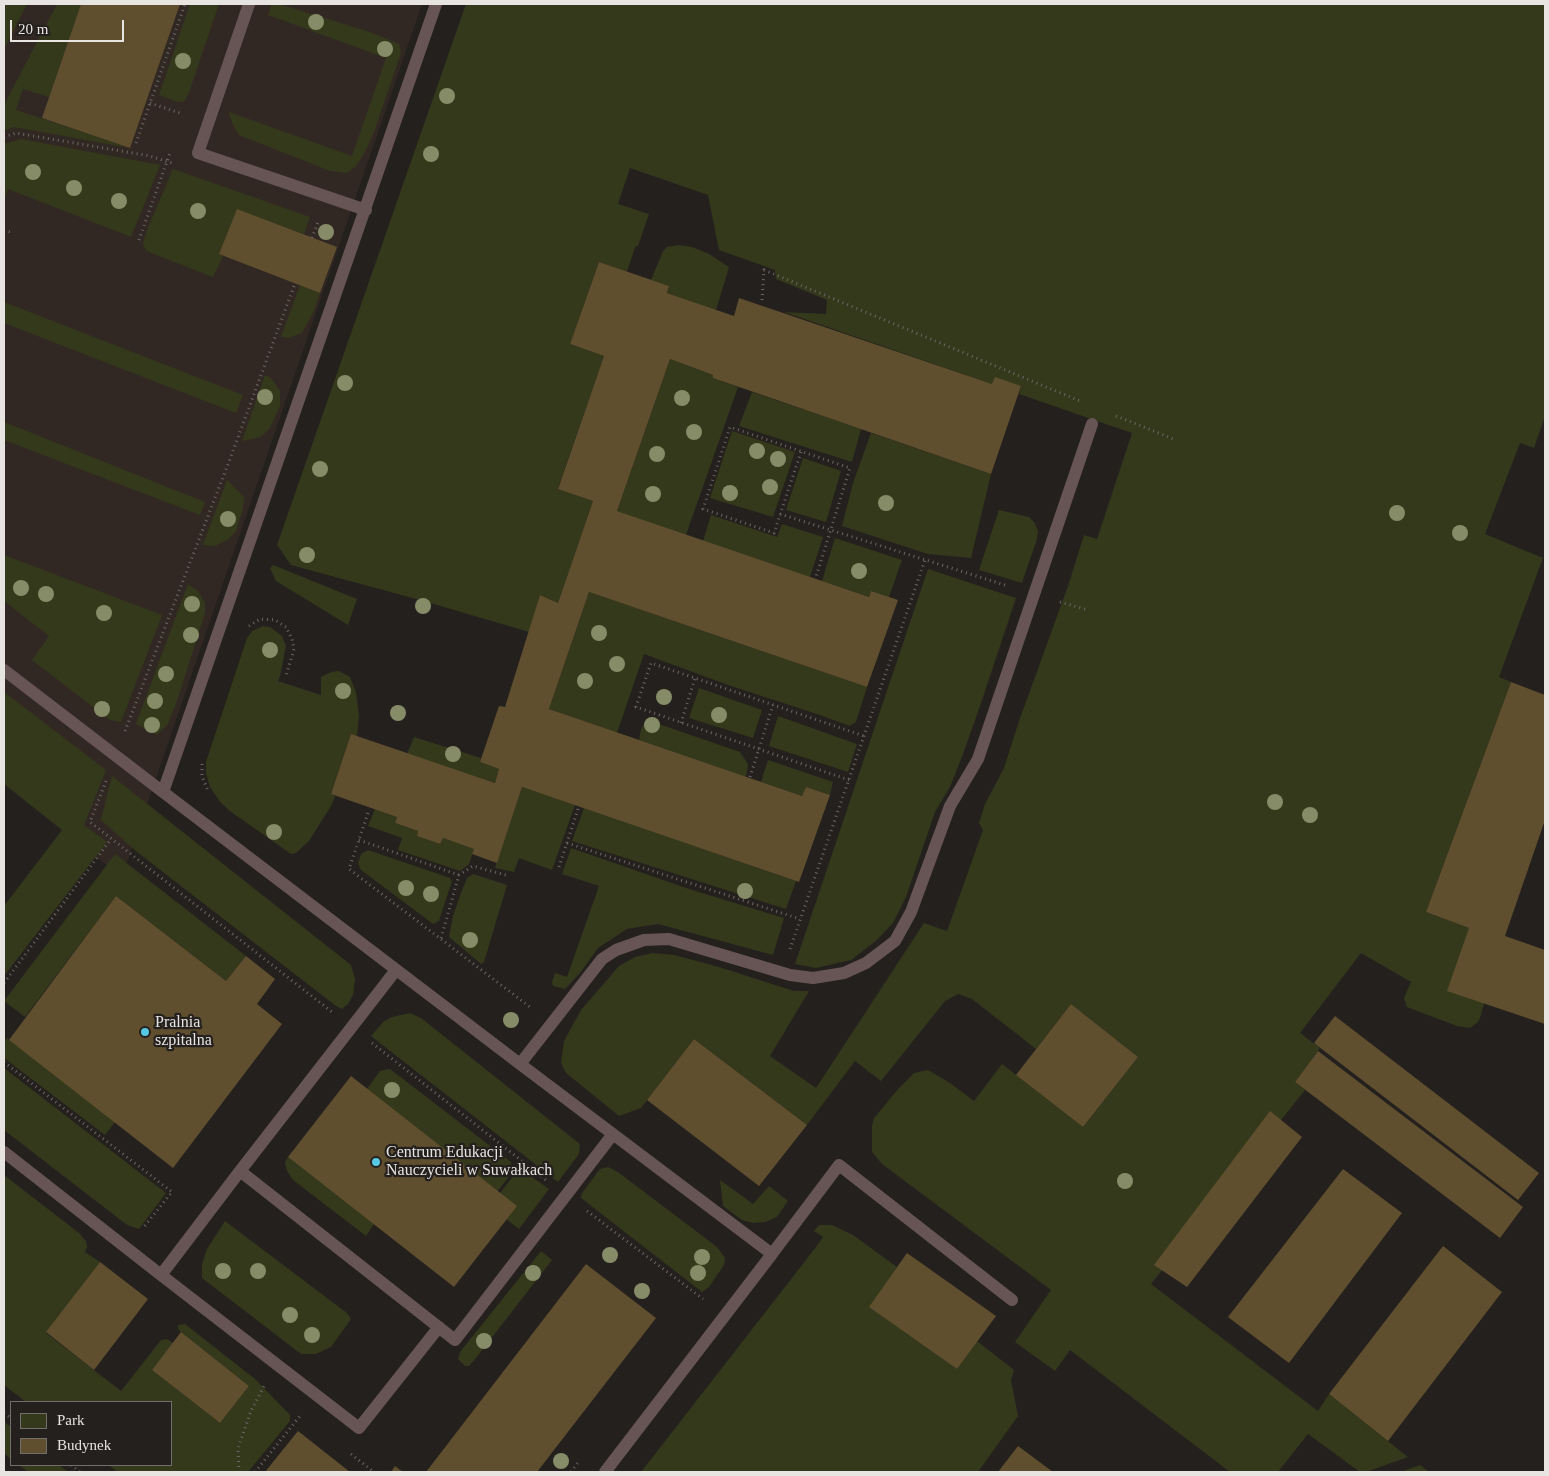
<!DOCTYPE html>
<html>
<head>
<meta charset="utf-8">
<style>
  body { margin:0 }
  #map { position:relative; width:1549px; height:1476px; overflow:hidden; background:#24201e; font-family:"Times New Roman",serif }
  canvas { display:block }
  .frame { position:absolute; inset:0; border:5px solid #e7e4e2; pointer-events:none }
  .legend { position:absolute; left:10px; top:1401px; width:162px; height:65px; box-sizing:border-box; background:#24201e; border:1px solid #726e6c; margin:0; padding:6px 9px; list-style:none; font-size:15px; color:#e7e4e2 }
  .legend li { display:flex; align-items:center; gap:10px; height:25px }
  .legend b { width:25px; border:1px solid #726e6c }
  .scale { position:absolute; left:10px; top:20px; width:114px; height:22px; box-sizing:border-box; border:2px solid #e7e4e2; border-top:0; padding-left:6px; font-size:15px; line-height:18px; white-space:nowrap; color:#e7e4e2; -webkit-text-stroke:4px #24201e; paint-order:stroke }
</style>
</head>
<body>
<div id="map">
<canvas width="1549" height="1476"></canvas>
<div class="frame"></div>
<ul class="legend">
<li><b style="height:14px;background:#34391b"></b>Park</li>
<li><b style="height:14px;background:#604f2e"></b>Budynek</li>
</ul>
<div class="scale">20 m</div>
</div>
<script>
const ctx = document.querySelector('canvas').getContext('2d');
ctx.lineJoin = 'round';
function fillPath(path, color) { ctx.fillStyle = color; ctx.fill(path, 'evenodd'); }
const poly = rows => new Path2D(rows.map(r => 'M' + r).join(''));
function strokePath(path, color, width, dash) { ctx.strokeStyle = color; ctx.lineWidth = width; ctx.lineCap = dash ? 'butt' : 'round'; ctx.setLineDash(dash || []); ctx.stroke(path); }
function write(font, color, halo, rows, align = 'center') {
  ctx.font = font + ' "Times New Roman",serif'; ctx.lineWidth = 4.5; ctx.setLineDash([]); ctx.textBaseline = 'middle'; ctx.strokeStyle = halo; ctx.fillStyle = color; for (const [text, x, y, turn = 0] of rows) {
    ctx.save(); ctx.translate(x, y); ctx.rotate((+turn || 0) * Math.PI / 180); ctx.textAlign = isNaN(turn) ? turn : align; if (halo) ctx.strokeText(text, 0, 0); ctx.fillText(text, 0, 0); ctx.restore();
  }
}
fillPath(poly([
  [4,4,422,4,122,877,4,784]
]), '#322823');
fillPath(poly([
  [4,4,27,4,4,49],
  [57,4,81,4,49,97,23,89,16,110,130,148,14,127,4,131,4,105],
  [190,4,219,4,188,95,184,102,178,102,159,95],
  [272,4,279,4,370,32,399,44,401,53,374,132,365,152,356,166,347,173,330,171,239,135,233,125,229,112,352,156,386,58,268,15],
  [466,4,1545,4,1545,416,1534,448,1520,443,1485,534,1543,558,1499,677,1511,682,1426,912,1469,928,1484,1003,1481,1015,1478,1022,1470,1028,1457,1026,1407,1007,1404,998,1411,982,1361,953,1300,1033,1320,1048,1295,1082,1305,1090,1151,1284,1318,1411,1329,1394,1408,1457,1366,1472,1360,1472,1308,1434,1278,1472,1230,1472,1070,1350,1055,1371,1015,1342,1051,1290,882,1164,872,1152,872,1126,874,1118,899,1088,914,1073,928,1070,950,1083,974,1101,1002,1064,1083,1127,1138,1057,1071,1004,1036,1049,972,999,958,994,945,1001,881,1081,855,1061,807,1125,694,1039,641,1108,619,1116,566,1073,561,1063,564,1041,581,1010,619,966,635,957,653,953,674,955,719,967,794,991,809,991,770,1056,816,1088,924,923,947,931,983,830,979,823,985,804,1004,768,1019,721,1068,586,1084,535,1097,539,1132,433,1019,394,1021,386,992,384,784,312,826,314,827,300,776,279,775,270,719,250,708,195,630,168,618,204,649,214,638,246,635,247,627,272,599,262,570,344,604,356,558,488,593,501,558,603,540,595,529,632,427,602,291,565,277,545],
  [21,139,160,165,131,237,8,189,4,200,4,144],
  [173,169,310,217,304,234,237,210,219,254,223,256,213,277,146,251,143,243,147,230],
  [678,245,692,247,709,254,729,267,716,310,667,293,669,286,651,280,663,251,667,247],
  [300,285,320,293,314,311,302,333,288,338,281,337],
  [4,302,243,395,236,413,4,323],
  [670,359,713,375,713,378,738,387,686,535,617,511],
  [265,375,270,377,280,391,280,406,270,428,261,437,242,441],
  [752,392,861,429,852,462,739,426],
  [4,422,205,502,200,515,4,440],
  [732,431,795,452,773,517,710,498],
  [871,433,991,474,971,558,928,554,842,526,853,483],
  [803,458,841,471,826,522,786,510],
  [227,480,244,497,243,509,236,531,229,539,215,546,203,545],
  [999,510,1029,517,1034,522,1038,531,1037,539,1022,583,979,570],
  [711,515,777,537,782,524,823,537,810,577,703,541],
  [835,538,902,560,889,597,871,591,869,597,822,581],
  [4,555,162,615,121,722,110,720,32,660,49,636,4,601],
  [273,565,357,599,348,625,276,581,270,568],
  [928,569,1016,598,979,709,963,754,950,787,935,812,906,897,893,923,877,940,851,960,816,968,795,964],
  [188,584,198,591,205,603,205,613,177,701,168,724,157,735,136,724],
  [589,592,867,687,856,722,850,726,817,714,728,685,644,654,617,733,549,709],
  [263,626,270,627,282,636,286,646,280,676,278,681,321,695,321,677,331,672,339,671,350,677,356,692,359,716,357,736,351,735,331,794,335,796,331,806,309,841,296,853,291,854,230,811,221,803,210,787,206,773,206,762,247,638,252,631],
  [699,688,762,710,753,738,689,718],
  [4,692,106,770,84,825,107,842,4,976,4,906,62,830,4,784],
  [778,716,857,744,848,772,769,746],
  [645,722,656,723,740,752,748,764,746,777,639,740,641,729],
  [414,737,481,758,480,762,499,769,495,783,407,754],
  [768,760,833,782,830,795,806,787,802,796,761,782],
  [112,776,351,965,355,979,353,995,348,1004,342,1009,336,1006,137,852,101,820],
  [522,787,575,805,552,870,519,858,514,872,495,868],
  [584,808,796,881,786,909,572,841],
  [375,809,397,817,395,823,418,831,417,836,440,844,443,838,474,849,469,864,460,871,398,850,402,838,368,826],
  [571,848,689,889,784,918,773,955,658,924,627,929,598,948,580,973,565,989,553,986,552,982,555,973,567,977,599,886,562,874],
  [368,850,450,878,452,881,439,921,433,924,361,870,358,863,361,854],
  [115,854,246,956,226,981,116,896,25,1017,4,1001],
  [473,874,507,885,484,962,481,964,449,937,453,916,461,893,467,878],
  [410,1013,421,1018,580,1144,579,1154,558,1182,371,1036,383,1022,392,1017],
  [7,1038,115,1122,105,1135,4,1058,4,1043],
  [4,1068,166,1193,139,1229,127,1225,4,1130],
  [390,1069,511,1162,511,1174,497,1192,367,1089,380,1071],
  [288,1157,374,1224,366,1236,293,1180,287,1171,285,1162],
  [513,1164,549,1189,519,1229,506,1219,500,1193,514,1175],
  [608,1167,618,1172,717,1247,725,1258,724,1265,709,1287,702,1292,581,1198,582,1193,600,1169],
  [4,1175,79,1233,86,1241,87,1247,85,1252,100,1262,46,1333,121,1391,161,1340,167,1339,173,1343,152,1370,220,1423,249,1386,181,1332,178,1329,178,1325,185,1324,255,1379,290,1415,290,1421,248,1472,118,1472,108,1465,171,1465,171,1402,26,1402,4,1385],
  [720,1180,753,1204,769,1186,788,1201,777,1217,765,1222,753,1223,742,1220,723,1206],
  [225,1221,347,1313,351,1319,331,1347,316,1354,301,1354,202,1278,202,1264,207,1249],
  [819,1225,832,1225,853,1235,897,1267,870,1307,957,1369,977,1341,1014,1370,1011,1380,1018,1416,978,1472,641,1472,816,1247,823,1237,814,1231],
  [541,1251,552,1260,476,1358,469,1366,465,1366,458,1359,460,1352],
  [4,1422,11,1427,11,1459,4,1453],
  [19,1465,59,1465,68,1472,28,1472],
  [1420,1465,1429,1472,1400,1472]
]), '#34391b');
fillPath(poly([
  [81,4,180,4,130,148,42,118],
  [237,209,337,247,320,293,219,254],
  [599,262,669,286,667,293,734,316,739,298,992,384,995,377,1021,386,991,474,713,378,713,375,670,359,617,511,869,597,871,591,898,600,867,687,589,592,549,709,802,796,806,787,830,795,799,882,522,787,497,863,472,854,474,849,443,838,440,844,417,836,418,831,395,823,397,817,331,794,351,734,495,783,499,769,480,762,499,706,505,707,540,595,558,603,593,501,558,489,604,356,570,344],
  [1511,682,1545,695,1545,820,1505,936,1545,950,1545,1024,1447,991,1469,928,1426,912],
  [116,896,226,981,246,956,275,979,257,1004,282,1024,173,1168,9,1040],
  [1071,1004,1138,1057,1083,1127,1016,1075],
  [1335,1016,1539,1173,1518,1200,1314,1043],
  [694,1039,807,1125,759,1186,647,1100],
  [1318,1051,1523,1207,1500,1238,1295,1082],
  [351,1076,517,1206,454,1287,288,1157],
  [1270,1111,1302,1137,1187,1287,1154,1265],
  [1343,1169,1402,1213,1289,1363,1228,1317],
  [1443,1246,1502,1292,1388,1441,1329,1394],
  [907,1253,996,1316,957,1369,869,1307],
  [100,1262,148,1299,94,1370,46,1332],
  [586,1264,656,1318,537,1472,426,1472],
  [181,1332,249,1386,220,1423,152,1370],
  [298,1431,350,1472,265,1472],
  [1018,1446,1053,1472,998,1472],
  [395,1466,403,1472,391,1472]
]), '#604f2e');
strokePath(poly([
  [150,103,183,114],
  [4,137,16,133,150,156,175,164],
  [136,143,185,4],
  [4,230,10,232],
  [312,238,318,222],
  [139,240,170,153],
  [762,300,764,270,1080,401],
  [1116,416,1176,440],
  [801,452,774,533,703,509,730,427,850,468,816,577],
  [780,514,1008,586],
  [1060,602,1088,610],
  [249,626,260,619,275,620,286,627,292,639,294,649,286,676],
  [681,723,695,678],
  [125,731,230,459,294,286],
  [202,764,202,776,208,791],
  [750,777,773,705],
  [849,780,636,707,651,663,864,736],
  [106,781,90,822,332,1012],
  [368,813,349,869,530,1007],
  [359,840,459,875],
  [567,843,800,919],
  [559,867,578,809],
  [441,938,459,875,473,866,509,876],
  [790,949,925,560],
  [4,983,111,839],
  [372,1043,546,1180],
  [4,1062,172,1192,143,1228],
  [587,1211,703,1299],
  [4,1413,11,1418],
  [351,1454,374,1472],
  [71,1465,80,1472],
  [239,1472,238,1448,251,1411,264,1386],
  [255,1472,300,1416],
  [571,1472,579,1461]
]), '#6b6765', 3, [1, 4]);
strokePath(poly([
  [249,4,198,153,366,210],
  [436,4,163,792,520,1064,772,1254,605,1472],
  [4,670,163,792],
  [396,970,240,1171,455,1340,613,1134],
  [520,1064,602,959,616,950,644,940,669,939,790,975,813,978,844,973,866,963,895,941,911,912,950,806,978,759,1092,424],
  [4,1152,161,1275,240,1171],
  [772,1254,839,1165,1012,1300],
  [161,1275,359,1428,439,1327]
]), '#675555', 12);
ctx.fillStyle = '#878c68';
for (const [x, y] of [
  [316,22],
  [385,49],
  [183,61],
  [447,96],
  [431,154],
  [33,172],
  [74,188],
  [119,201],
  [198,211],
  [326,232],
  [345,383],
  [265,397],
  [682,398],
  [694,432],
  [757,451],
  [657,454],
  [778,459],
  [320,469],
  [770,487],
  [730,493],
  [653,494],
  [886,503],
  [1397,513],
  [228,519],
  [1460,533],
  [307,555],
  [859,571],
  [21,588],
  [46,594],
  [192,604],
  [423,606],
  [104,613],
  [599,633],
  [191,635],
  [270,650],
  [617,664],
  [166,674],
  [585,681],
  [343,691],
  [664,697],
  [155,701],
  [102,709],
  [398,713],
  [719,715],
  [152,725],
  [652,725],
  [453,754],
  [1275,802],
  [1310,815],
  [274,832],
  [406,888],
  [745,891],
  [431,894],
  [470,940],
  [511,1020],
  [392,1090],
  [1125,1181],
  [610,1255],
  [702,1257],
  [223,1271],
  [258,1271],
  [533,1273],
  [698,1273],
  [642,1291],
  [290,1315],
  [312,1335],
  [484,1341],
  [561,1461]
]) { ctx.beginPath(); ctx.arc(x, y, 8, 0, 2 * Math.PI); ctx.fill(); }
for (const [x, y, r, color] of [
  [145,1032,5,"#57c9e2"],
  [376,1162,5,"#57c9e2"]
]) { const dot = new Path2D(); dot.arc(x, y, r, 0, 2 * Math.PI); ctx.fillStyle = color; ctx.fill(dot); strokePath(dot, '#24201e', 2); }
write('16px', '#e7e4e2', '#24201e', [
  ["Pralnia",155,1023],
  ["szpitalna",155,1041],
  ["Centrum Edukacji",386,1153],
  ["Nauczycieli w Suwałkach",386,1171]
], 'left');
</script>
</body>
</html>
